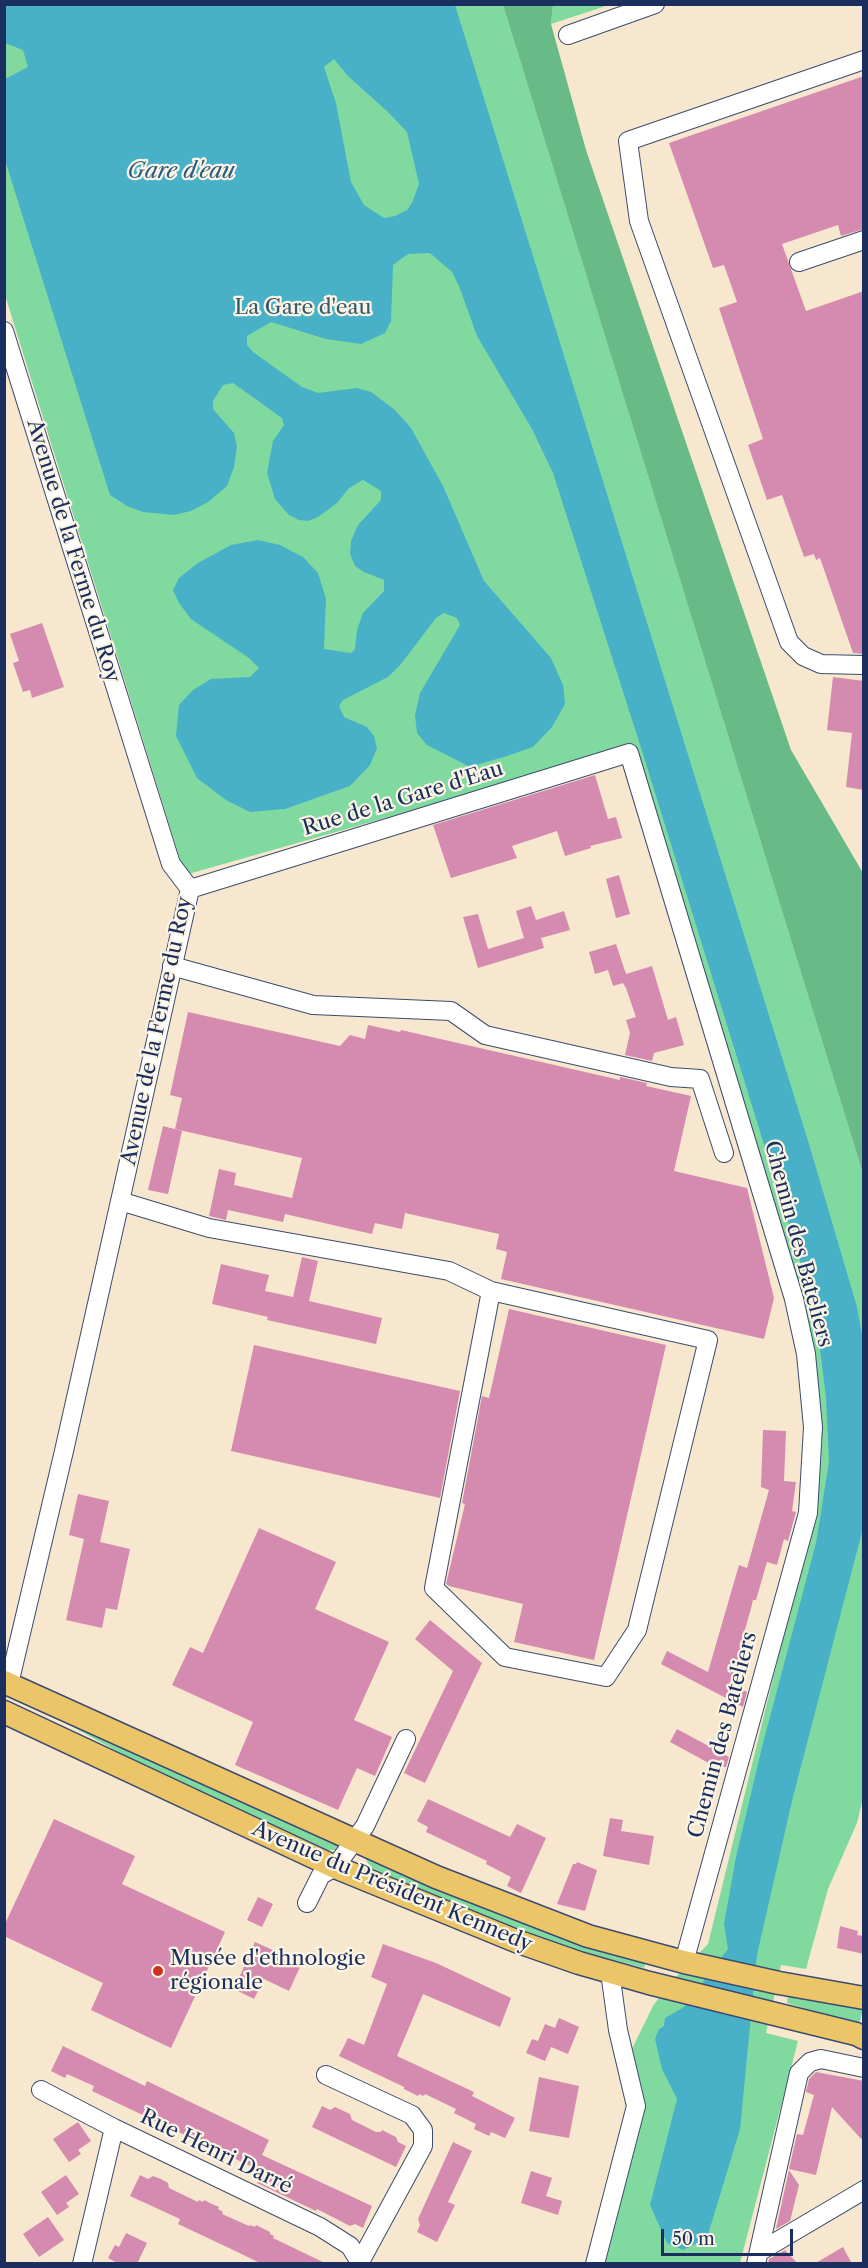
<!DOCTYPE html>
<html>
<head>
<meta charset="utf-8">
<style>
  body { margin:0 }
  #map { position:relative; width:868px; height:2268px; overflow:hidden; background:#f7e7ce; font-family:"Libre Caslon Text",serif }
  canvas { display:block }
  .frame { position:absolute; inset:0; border:6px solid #1b2f5e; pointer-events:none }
  .scale { position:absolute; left:661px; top:2229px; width:132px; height:27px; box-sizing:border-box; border:3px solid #1b2f5e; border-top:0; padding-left:8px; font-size:18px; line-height:21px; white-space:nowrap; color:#1b2f5e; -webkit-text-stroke:4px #fcf5e5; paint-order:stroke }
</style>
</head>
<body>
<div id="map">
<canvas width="868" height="2268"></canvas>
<div class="frame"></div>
<div class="scale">50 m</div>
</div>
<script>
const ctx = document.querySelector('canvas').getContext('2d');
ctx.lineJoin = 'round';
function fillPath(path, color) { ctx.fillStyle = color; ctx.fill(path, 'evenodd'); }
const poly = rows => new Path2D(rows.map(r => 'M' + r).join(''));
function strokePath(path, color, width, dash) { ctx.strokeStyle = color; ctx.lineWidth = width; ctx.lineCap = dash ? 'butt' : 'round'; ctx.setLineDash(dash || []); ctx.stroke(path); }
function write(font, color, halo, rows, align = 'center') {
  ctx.font = font + ' "Libre Caslon Text",serif'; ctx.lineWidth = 4.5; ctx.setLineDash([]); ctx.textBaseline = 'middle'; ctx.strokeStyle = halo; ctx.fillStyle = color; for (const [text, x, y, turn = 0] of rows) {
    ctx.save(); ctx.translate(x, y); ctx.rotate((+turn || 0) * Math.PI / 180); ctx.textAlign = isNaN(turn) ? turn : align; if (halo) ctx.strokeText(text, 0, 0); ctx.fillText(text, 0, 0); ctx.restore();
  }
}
fillPath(poly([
  [4,5,503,5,863,1174,863,1798,857,1823,828,1889,806,1969,781,1965,766,2033,798,2041,740,2263,602,2263,642,2100,630,2053,653,2006,669,1984,708,1944,808,1536,807,1324,781,1223,634,747,185,875,5,295],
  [553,5,609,5,551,24],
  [37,1707,343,1846,335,1850,322,1850,189,1791],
  [365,1857,472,1904,564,1939,645,1963,644,1968,562,1946,471,1914,372,1872],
  [788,1993,863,2009,859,2025,787,2003]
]), '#80daa0');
fillPath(poly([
  [503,5,553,5,551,24,586,150,791,750,863,873,863,1174]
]), '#68ba86');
fillPath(poly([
  [4,5,455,5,809,1144,857,1307,863,1341,863,1528,792,1801,757,1955,740,2129,707,2238,683,2250,667,2243,650,2205,677,2099,662,2069,655,2039,659,2029,664,2026,665,2018,684,2007,728,1949,724,1924,736,1857,762,1747,816,1543,829,1462,826,1397,818,1334,806,1280,643,754,553,473,532,429,477,336,459,286,452,272,430,253,408,254,393,265,391,321,385,333,361,344,326,339,271,322,247,336,247,345,253,352,302,387,318,393,357,388,371,392,395,410,411,428,443,486,484,581,551,658,563,685,565,704,552,727,533,747,507,756,470,767,427,745,417,733,415,715,420,693,460,625,457,618,444,613,436,618,401,664,388,677,343,700,339,706,344,717,367,727,374,736,377,748,370,765,350,786,285,809,250,812,226,800,197,778,176,736,179,705,193,690,211,679,250,677,259,668,249,658,191,619,179,603,173,590,179,578,198,563,231,545,258,540,280,545,303,557,318,573,326,599,324,649,351,653,355,649,357,630,363,613,384,591,384,580,364,572,355,566,350,554,351,541,358,525,381,500,381,491,363,480,349,488,337,503,318,517,308,521,299,520,289,515,275,499,267,473,273,441,284,425,282,418,233,383,223,385,213,401,213,409,234,433,237,447,234,467,227,486,208,502,191,511,174,515,143,512,127,506,110,495,5,160,5,79,28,67,23,50,5,43],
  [334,59,348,76,389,113,407,132,419,184,412,203,407,210,395,216,384,218,364,205,351,182,336,103,324,67]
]), '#48b1c7');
fillPath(poly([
  [864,76,864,229,841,236,838,225,782,244,806,311,864,291,864,654,853,653,820,558,816,560,814,554,804,557,782,495,767,500,748,445,763,439,719,308,737,302,724,265,713,268,669,143],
  [42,623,64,687,32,698,30,690,23,692,13,663,19,661,10,634],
  [833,677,864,681,864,790,846,787,852,733,827,730],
  [595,775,608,819,616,817,622,838,590,846,591,848,565,856,557,831,512,846,517,858,451,878,433,825],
  [619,875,630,914,616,918,606,879],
  [531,906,536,920,564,911,570,930,541,938,544,948,478,968,463,917,478,914,488,949,524,938,516,911],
  [616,944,626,974,652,966,668,1020,676,1017,684,1045,654,1053,652,1061,625,1055,630,1033,626,1020,636,1017,626,988,623,983,613,986,608,970,595,974,589,952],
  [188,1012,340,1046,350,1035,365,1039,368,1025,400,1032,401,1030,620,1080,620,1077,647,1083,646,1086,691,1096,674,1171,747,1188,774,1298,764,1339,501,1279,507,1252,496,1249,499,1234,405,1213,402,1229,375,1223,372,1234,285,1214,283,1222,228,1210,226,1220,209,1216,219,1169,236,1173,234,1185,292,1198,302,1158,175,1129,182,1098,170,1095],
  [163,1126,182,1131,168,1194,148,1190],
  [302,1257,318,1261,309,1301,382,1318,376,1344,267,1320,268,1317,212,1304,221,1264,269,1275,265,1291,293,1297],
  [509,1309,666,1345,594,1660,514,1642,523,1604,449,1586,446,1584,465,1504,462,1503,482,1396,489,1398],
  [254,1345,460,1391,440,1498,231,1451],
  [763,1430,786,1431,784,1481,796,1482,792,1511,796,1512,788,1541,784,1539,777,1565,767,1562,756,1600,753,1600,750,1612,742,1640,744,1640,730,1683,747,1692,743,1707,661,1664,667,1651,708,1672,739,1565,747,1568,769,1490,761,1487],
  [78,1494,109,1501,100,1542,130,1549,117,1610,106,1608,102,1628,66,1620,84,1539,69,1535],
  [259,1528,336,1562,315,1609,389,1642,354,1720,392,1737,375,1776,357,1768,338,1810,235,1765,253,1722,172,1685,190,1647,203,1653],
  [430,1620,482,1663,425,1783,404,1773,453,1671,415,1639],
  [677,1729,729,1757,726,1767,716,1767,670,1742],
  [428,1799,510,1837,517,1824,546,1838,521,1893,507,1886,511,1877,486,1864,487,1861,426,1832,428,1827,417,1821],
  [610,1818,623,1820,621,1831,654,1836,649,1865,603,1856],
  [54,1819,135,1856,122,1884,225,1932,171,2048,91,2010,103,1983,4,1936,4,1926],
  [577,1862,597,1870,585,1911,557,1904,573,1864,576,1864],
  [258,1897,273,1904,262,1927,247,1920],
  [840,1926,858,1931,857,1935,864,1936,864,1954,837,1948],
  [255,1942,277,1952,275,1955,300,1967,289,1991,264,1979,254,1999,234,1989],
  [383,1944,436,1963,511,1998,500,2027,423,1994,397,2056,474,2092,472,2096,515,2118,505,2138,491,2132,489,2136,474,2129,476,2124,454,2113,456,2109,425,2094,424,2096,419,2094,418,2096,404,2089,404,2087,339,2056,348,2038,364,2045,387,1984,371,1977],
  [559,2018,579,2027,568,2054,551,2047,545,2061,526,2053,532,2039,538,2041,545,2024,555,2028],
  [63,2046,145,2086,147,2081,269,2140,262,2155,372,2206,363,2228,355,2224,350,2226,317,2209,316,2211,257,2183,263,2172,92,2091,94,2086,67,2074,65,2078,51,2071],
  [816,2072,864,2081,864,2142,832,2107,816,2175,789,2169,797,2134,803,2135,814,2095,806,2092,809,2079],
  [539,2077,579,2086,569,2138,529,2131],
  [322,2106,330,2110,335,2107,350,2114,352,2120,376,2132,381,2132,382,2130,396,2137,398,2142,406,2146,396,2167,312,2127],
  [78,2122,91,2141,78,2150,81,2154,69,2162,53,2139],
  [453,2142,472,2151,448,2202,455,2205,437,2242,417,2232,420,2225,418,2219],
  [789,2170,799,2185,790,2221,776,2229],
  [531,2171,552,2178,546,2196,562,2201,558,2215,521,2203],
  [66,2175,79,2194,66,2203,69,2207,57,2215,41,2192],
  [140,2175,148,2179,153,2176,161,2179,168,2183,169,2188,198,2202,199,2200,203,2202,204,2200,212,2204,219,2207,218,2209,223,2212,222,2214,249,2226,250,2225,255,2227,256,2225,270,2232,270,2234,274,2236,273,2238,327,2264,262,2264,229,2248,178,2224,180,2219,130,2196],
  [48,2217,64,2240,39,2257,23,2234],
  [126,2233,147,2243,137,2264,119,2264,108,2258,115,2245,119,2247],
  [843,2247,852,2264,814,2264],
  [785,2250,798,2264,768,2264,769,2259]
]), '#d58baf');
const minor = poly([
  [568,35,655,4],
  [864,60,628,141,639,221,789,642,803,656,821,664,864,665],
  [799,262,864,240],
  [4,331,171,864,190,889],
  [190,889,629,753,794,1299,806,1354,813,1427,808,1513,684,1962],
  [172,966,313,1005,451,1011,485,1035,671,1077,700,1079,724,1153],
  [120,1201,209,1228,449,1271,491,1291,708,1340,637,1630,606,1677,505,1657,434,1588,491,1291],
  [9,1684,64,1451,190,889],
  [307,1903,321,1875,335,1867,365,1826,406,1739],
  [326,2075,412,2115,423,2130,423,2146,361,2260],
  [41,2090,114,2128,320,2227,350,2246,361,2264],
  [759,2252,864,2190],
  [82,2264,114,2128],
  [595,2264,636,2106,618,2030,610,1972],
  [756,2264,799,2073,810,2062,821,2059,864,2068]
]);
const major = poly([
  [4,1682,436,1877,588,1936,684,1962,779,1983,864,1998],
  [4,1712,335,1867,516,1941,579,1963,649,1983,856,2034,864,2038]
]);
strokePath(minor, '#3c4b6f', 20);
strokePath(major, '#3c4b6f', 25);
strokePath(minor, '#fff', 18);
strokePath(major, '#ecc569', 22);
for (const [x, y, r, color] of [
  [158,1971,6,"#c8321e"]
]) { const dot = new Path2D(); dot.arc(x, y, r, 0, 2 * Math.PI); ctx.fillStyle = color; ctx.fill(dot); strokePath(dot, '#fcf5e5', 2); }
write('21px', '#345a6e', '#fcf5e5', [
  ["La Gare d'eau",303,308]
]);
write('21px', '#1b2f5e', '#fcf5e5', [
  ["Avenue de la Ferme du Roy",73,551,73],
  ["Rue de la Gare d'Eau",403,799,-17],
  ["Avenue de la Ferme du Roy",157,1031,-78],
  ["Chemin des Bateliers",798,1244,75],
  ["Chemin des Bateliers",723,1735,-75],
  ["Avenue du Président Kennedy",392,1887,23],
  ["Rue Henri Darré",216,2152,26]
]);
write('21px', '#1b2f5e', '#fcf5e5', [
  ["Musée d'ethnologie",170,1959],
  ["régionale",170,1983]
], 'left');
write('italic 22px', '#2b5c83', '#fcf5e5', [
  ["Gare d'eau",181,172]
]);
</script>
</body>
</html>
